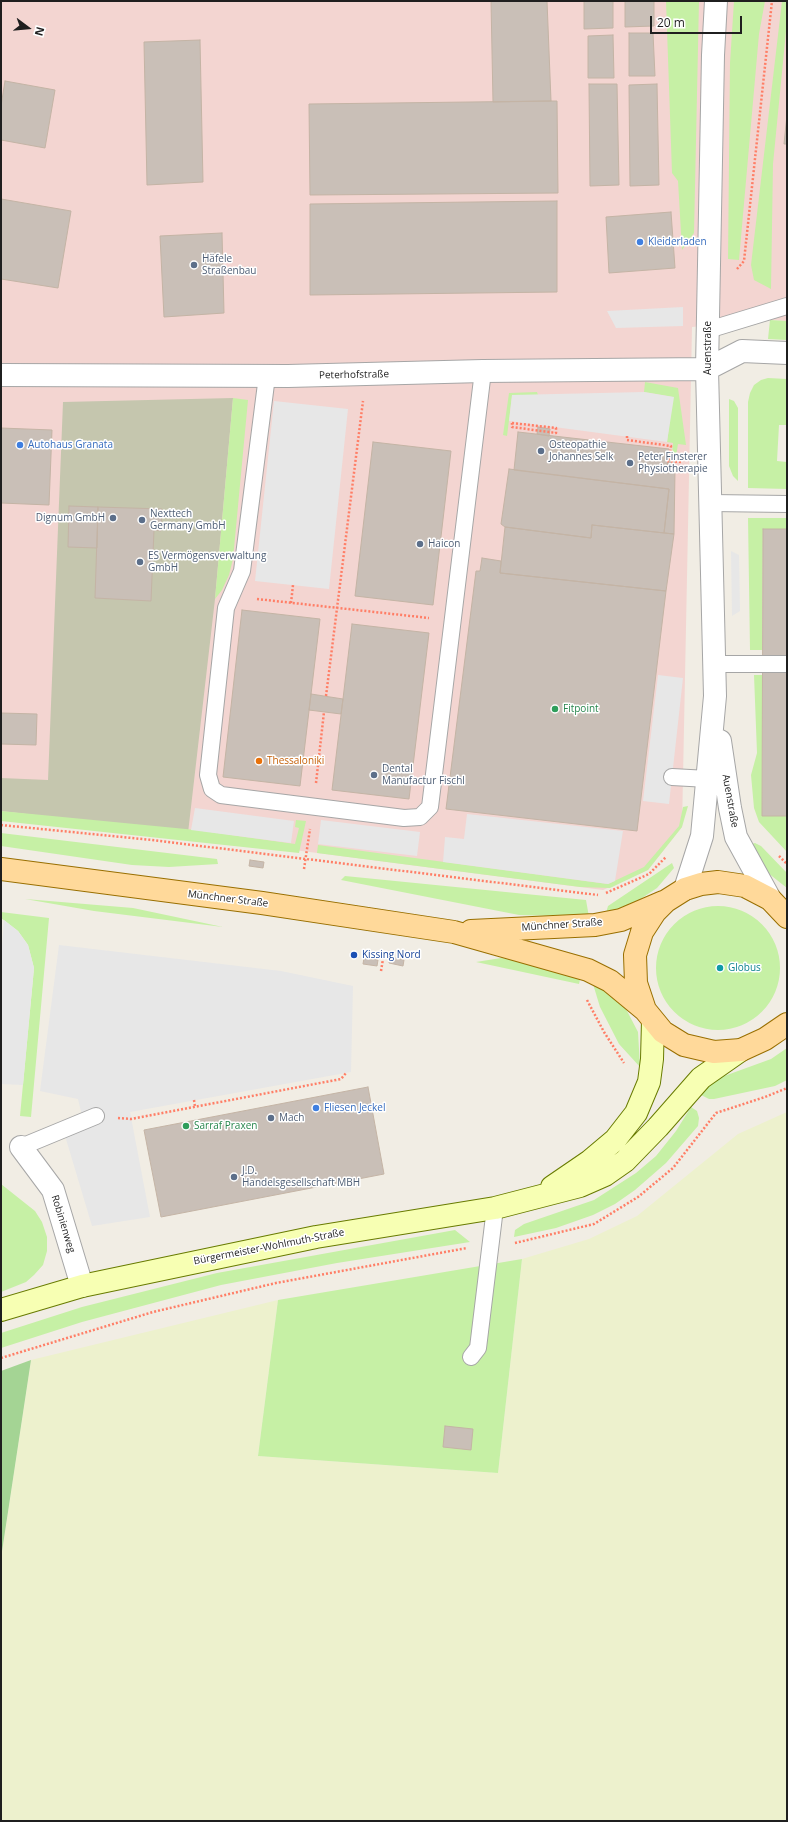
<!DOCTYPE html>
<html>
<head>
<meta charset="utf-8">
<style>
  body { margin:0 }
  #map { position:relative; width:788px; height:1822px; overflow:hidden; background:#f1ede4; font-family:"Open Sans",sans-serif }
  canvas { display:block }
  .frame { position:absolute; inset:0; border:2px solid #1f1f1f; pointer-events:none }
  .north { position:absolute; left:8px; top:8px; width:40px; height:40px; -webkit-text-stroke:3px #fff; paint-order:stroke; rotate:106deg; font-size:11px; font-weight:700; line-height:16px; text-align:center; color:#1f1f1f }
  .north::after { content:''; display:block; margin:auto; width:14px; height:18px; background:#1f1f1f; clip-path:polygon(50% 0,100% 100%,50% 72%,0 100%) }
  .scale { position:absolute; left:650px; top:16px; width:92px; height:18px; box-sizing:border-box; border:2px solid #1f1f1f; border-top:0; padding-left:5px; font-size:12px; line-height:14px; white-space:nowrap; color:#1f1f1f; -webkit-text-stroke:3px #fff; paint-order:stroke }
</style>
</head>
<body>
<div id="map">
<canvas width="788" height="1822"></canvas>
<div class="frame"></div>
<div class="north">N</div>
<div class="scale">20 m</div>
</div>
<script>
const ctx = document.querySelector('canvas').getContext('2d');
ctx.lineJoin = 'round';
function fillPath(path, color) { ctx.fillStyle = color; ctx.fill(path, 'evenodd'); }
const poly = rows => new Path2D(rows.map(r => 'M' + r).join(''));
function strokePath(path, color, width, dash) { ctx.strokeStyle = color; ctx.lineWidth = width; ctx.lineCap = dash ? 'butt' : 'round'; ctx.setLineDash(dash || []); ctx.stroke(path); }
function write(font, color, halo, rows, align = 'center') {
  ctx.font = font + ' "Open Sans",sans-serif'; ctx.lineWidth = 3; ctx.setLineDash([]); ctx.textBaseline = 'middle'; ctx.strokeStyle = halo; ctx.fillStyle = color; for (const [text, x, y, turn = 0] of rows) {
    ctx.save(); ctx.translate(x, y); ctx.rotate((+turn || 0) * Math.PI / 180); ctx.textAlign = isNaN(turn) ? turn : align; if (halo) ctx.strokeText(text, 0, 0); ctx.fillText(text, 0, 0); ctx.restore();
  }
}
fillPath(poly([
  [1,1,787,1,787,321,770,320,692,327,682,827,648,870,603,890,1,812]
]), '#f3d5d1');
fillPath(poly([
  [233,398,215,599,188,833,1,811,1,778,48,780,63,402]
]), '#c5c6ae');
fillPath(poly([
  [787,1112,787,1821,1,1821,1,1558,31,1360,278,1300,258,1456,498,1473,522,1259,589,1239,637,1216,738,1134]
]), '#edf1cd');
fillPath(poly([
  [666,1,699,1,694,233,682,250,678,181,672,173],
  [734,1,765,1,759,34,739,260,728,259,730,63],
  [782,1,787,1,787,21,773,164,771,289,754,280,751,265],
  [770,320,787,321,787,340,768,339],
  [768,378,787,379,787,425,779,425,777,461,787,462,787,489,748,488,748,402,750,393,754,385,761,380],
  [645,382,678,388,686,445,678,444,676,456,672,456,673,443,667,442,673,397,644,392],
  [537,392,538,395,512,396,507,436,503,435,509,393],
  [233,398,248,400,233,559,229,575,222,590,215,599],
  [729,399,734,401,738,408,738,481,733,476,729,466],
  [748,518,787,518,787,529,763,530,762,650,750,650],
  [754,675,762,675,762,816,787,816,787,852,759,822,754,808,751,775,757,753],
  [688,806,682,827,648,870,610,888,580,887,317,853,318,845,608,884,644,867,679,826,683,807],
  [1,811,196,830,295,844,299,828,295,827,296,820,306,821,299,853,1,821],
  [1,833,217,859,218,864,169,867,132,865,1,846],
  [755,843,761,846,787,873,787,888,768,873,758,858,751,844],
  [672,863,674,868,657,888,633,904,606,913,608,906],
  [345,876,586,900,589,917,519,915,341,880],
  [25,899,133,908,223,927,94,911],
  '656 968a62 62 0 1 1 124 0a62 62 0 1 1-124 0Z',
  [1,912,49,918,31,1117,20,1116,34,968,28,945,18,931,1,918],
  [501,958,537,963,581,975,579,984,476,962],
  [593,984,610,992,626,1009,638,1032,640,1067,619,1044,600,1007],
  [787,1048,787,1080,775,1086,714,1099,709,1099,699,1094,716,1079,771,1059],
  [691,1107,697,1111,699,1118,698,1126,666,1163,635,1190,615,1204,593,1215,556,1228,514,1237,515,1230,524,1224,594,1200,636,1173,656,1156,676,1131],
  [1,1184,35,1211,42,1222,47,1237,47,1251,43,1265,34,1275,26,1282,1,1292],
  [455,1230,470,1242,337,1263,221,1285,82,1322,1,1348,1,1333,82,1307,217,1273],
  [522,1259,498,1473,258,1456,278,1300]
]), '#c6f0a5');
fillPath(poly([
  [31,1360,1,1558,1,1371]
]), '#a4d494');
fillPath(poly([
  [683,307,683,326,616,328,607,311],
  [644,392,674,397,667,442,509,421,512,395],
  [274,401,348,409,329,589,255,581],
  [731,551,739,555,740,611,732,616],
  [658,675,683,678,669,804,643,801],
  [195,808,294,821,291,843,191,830],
  [467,814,623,831,615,881,608,884,443,862,445,837,464,839],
  [321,820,420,832,417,856,318,844],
  [4,920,18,931,28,945,34,968,23,1085,1,1084,1,958],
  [59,945,281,971,353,986,351,1072,130,1112,150,1217,92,1226,63,1129,83,1120,78,1099,40,1091]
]), '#e7e7e7');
const building = poly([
  [491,1,547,1,551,101,493,102,491,1],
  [584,1,613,1,613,28,584,29,584,1],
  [625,1,654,1,654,26,625,27,625,1],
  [629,33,653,33,655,76,629,76,629,33],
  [613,35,614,78,588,78,588,36,613,35],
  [200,40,203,182,147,185,144,42,200,40],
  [5,81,55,90,45,148,1,140,1,106,5,81],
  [589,84,617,84,619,185,590,186,589,84],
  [657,84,659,185,630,186,629,85,657,84],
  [551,101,557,101,558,193,310,195,309,104,551,101],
  [787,115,787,144,784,144,787,115],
  [1,199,71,211,58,288,1,279,1,199],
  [557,201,557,292,310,295,310,204,557,201],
  [671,212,675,268,609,273,606,217,671,212],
  [222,233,224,313,164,317,160,236,222,233],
  [538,427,550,429,549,436,537,434,538,427],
  [1,428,52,430,49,505,1,503,1,428],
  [518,432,669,449,667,467,675,469,674,534,664,533,669,489,514,470,518,432],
  [373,442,451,451,433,605,355,596,373,442],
  [668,457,675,458,673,468,667,467,668,457],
  [509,469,669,489,664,533,592,525,591,538,505,527,501,524,509,469],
  [69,506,98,507,97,548,68,547,69,506],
  [98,507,162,509,161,531,154,530,151,601,95,598,98,507],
  [592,525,674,534,666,591,500,573,505,527,591,538,592,525],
  [763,529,787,529,787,816,762,816,763,529],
  [482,558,501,561,500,573,666,591,637,831,446,809,476,571,480,571,482,558],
  [242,610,320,619,300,786,223,777,242,610],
  [352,624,429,633,409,799,332,790,352,624],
  [311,694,343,699,341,714,309,710,311,694],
  [1,713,37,714,36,745,1,744,1,713],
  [250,860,264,862,263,868,249,866,250,860],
  [390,957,404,960,403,966,389,963,390,957],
  [364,958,378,960,377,966,363,964,364,958],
  [368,1087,384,1174,161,1217,144,1130,368,1087],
  [445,1426,473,1429,471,1450,443,1447,445,1426]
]);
fillPath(building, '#c9bfb7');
strokePath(building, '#c4b4a5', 1);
const lane = poly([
  [708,330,787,306],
  [267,376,242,571,226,608,208,775,212,789,221,795,404,818,420,817,430,807,483,371],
  [711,503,787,504],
  [713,664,787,664],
  [672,777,708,779],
  [21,1147,96,1116],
  [471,1357,478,1348,495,1208]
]);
const street = poly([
  [1,375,288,376,483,371,707,369,742,351,787,353],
  [720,741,730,808,736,837,770,899],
  [685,889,702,836,715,696,707,369,713,55,716,1],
  [21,1147,53,1190,82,1286]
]);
const secondary = poly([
  [552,1187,590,1161,615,1140,636,1113,649,1082,652,1059,653,1021],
  [1,1310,82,1286,316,1237,495,1208,580,1186,605,1175,625,1161,658,1127,701,1078,741,1050]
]);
const primary = poly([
  [1,869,262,903,454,932,588,970,610,981,645,1010],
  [787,917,770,899,745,886,718,882,701,884,685,889,666,901,655,912,642,932,635,955,636,983,645,1010,663,1032,684,1045,714,1052,741,1050,765,1039,787,1024],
  [471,931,595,925,621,920,663,902]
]);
strokePath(lane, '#a6a6a6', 18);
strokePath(street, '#a6a6a6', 24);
strokePath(secondary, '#687b00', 24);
strokePath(primary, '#996f00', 24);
strokePath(poly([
  [737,269,744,261,772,1],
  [512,423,556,428,556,433,512,427,512,423],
  [627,436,627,440,671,446,669,461],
  [667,461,682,462],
  [257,599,429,618],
  [291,603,293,585],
  [326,696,363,401],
  [316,783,324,712],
  [1,825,152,840,598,895],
  [779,856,787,864],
  [304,869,310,829],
  [606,893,649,874,666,857],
  [381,971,383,959],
  [587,1000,604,1032,624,1063],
  [194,1100,195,1107],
  [118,1118,131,1119,341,1079,346,1073],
  [515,1243,594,1224,638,1197,673,1168,716,1113,765,1097,787,1088],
  [1,1358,153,1312,276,1283,467,1248]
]), '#ff7e66', 2.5, [2, 2]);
strokePath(lane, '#fff', 16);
strokePath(street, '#fff', 22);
strokePath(secondary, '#f7ffb3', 22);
strokePath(primary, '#ffd99a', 22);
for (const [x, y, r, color] of [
  [640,242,4,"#3f7fe0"],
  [194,265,4,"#5c6f8a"],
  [20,445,4,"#3f7fe0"],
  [541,451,4,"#5c6f8a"],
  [630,463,4,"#5c6f8a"],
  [113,518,4,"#5c6f8a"],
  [142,520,4,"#5c6f8a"],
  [420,544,4,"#5c6f8a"],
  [140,562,4,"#5c6f8a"],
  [555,709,4,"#2e9e5b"],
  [259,761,4,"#e8710a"],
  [374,775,4,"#5c6f8a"],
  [354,955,4,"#1a4fb4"],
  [720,968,4,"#0f9aa8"],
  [316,1108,4,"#3f7fe0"],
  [271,1118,4,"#5c6f8a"],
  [186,1126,4,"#2e9e5b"],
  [234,1177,4,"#5c6f8a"]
]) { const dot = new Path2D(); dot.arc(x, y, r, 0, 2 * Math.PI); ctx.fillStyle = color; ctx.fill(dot); strokePath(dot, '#fff', 1.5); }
write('10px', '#366cbe', '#fff', [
  ["Kleiderladen",648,242],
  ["Autohaus Granata",28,445],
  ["Fliesen Jeckel",324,1108]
], 'left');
write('10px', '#4e5e75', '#fff', [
  ["Häfele",202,259],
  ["Straßenbau",202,271],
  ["Osteopathie",549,445],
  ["Johannes Selk",549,457],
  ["Peter Finsterer",638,457],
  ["Physiotherapie",638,469],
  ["Nexttech",150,514],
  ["Germany GmbH",150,526],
  ["Dignum GmbH",105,518,"right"],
  ["Haicon",428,544],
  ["ES Vermögensverwaltung",148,556],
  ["GmbH",148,568],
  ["Dental",382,769],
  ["Manufactur Fischl",382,781],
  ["Mach",279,1118],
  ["J.D.",242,1171],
  ["Handelsgesellschaft MBH",242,1183]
], 'left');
write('10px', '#1f1f1f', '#fff', [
  ["Auenstraße",708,348,-90],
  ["Peterhofstraße",354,375,-1],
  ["Auenstraße",730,801,80],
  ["Münchner Straße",228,899,7],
  ["Münchner Straße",562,925,-4],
  ["Robinienweg",63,1224,73],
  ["Bürgermeister-Wohlmuth-Straße",269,1247,-11]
]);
write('10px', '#27864d', '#fff', [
  ["Fitpoint",563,709],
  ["Sarraf Praxen",194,1126]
], 'left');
write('10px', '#c56008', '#fff', [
  ["Thessaloniki",267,761]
], 'left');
write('10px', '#164399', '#fff', [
  ["Kissing Nord",362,955]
], 'left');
write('10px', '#0d838f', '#fff', [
  ["Globus",728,968]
], 'left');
</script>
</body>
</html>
